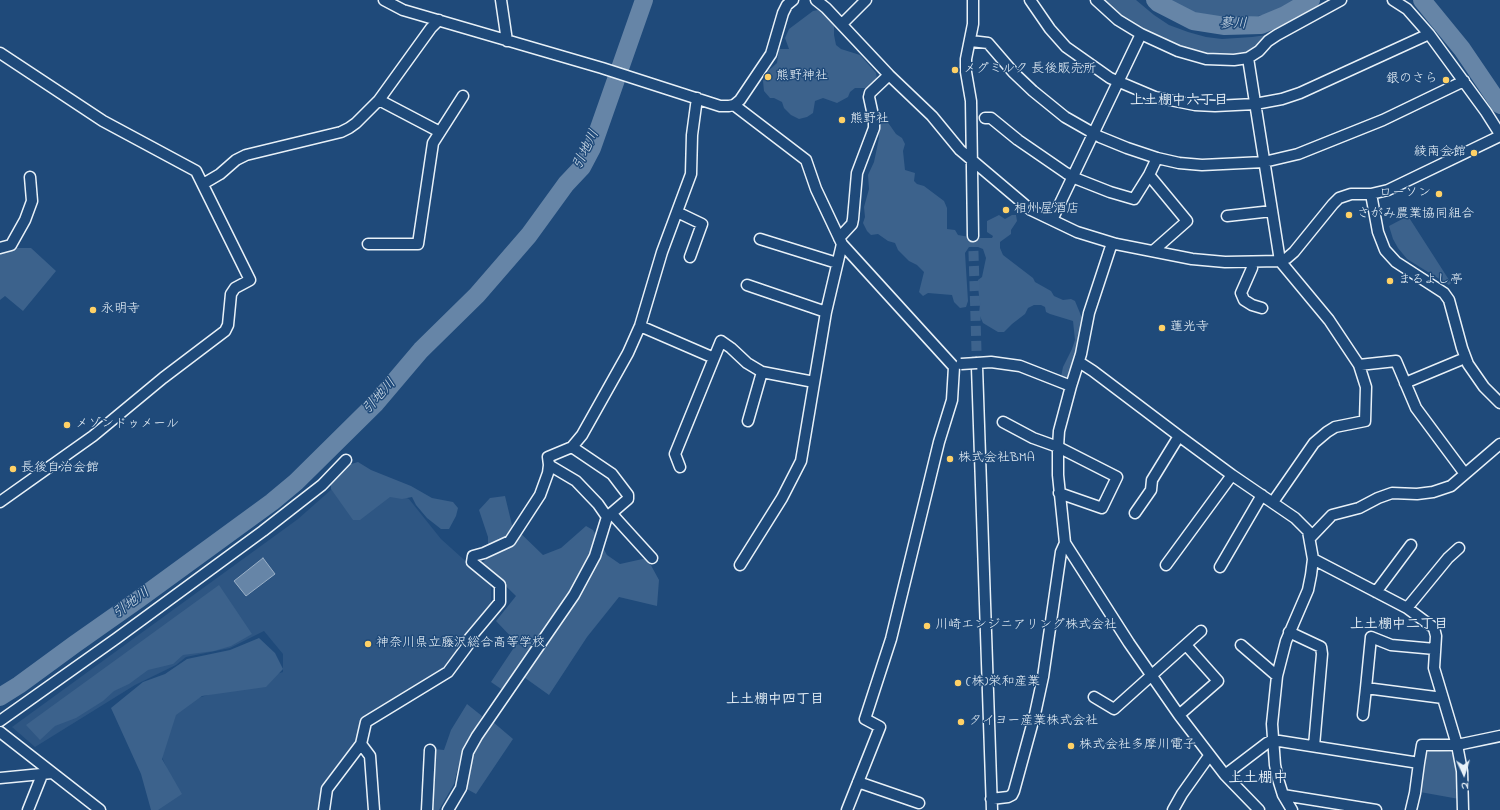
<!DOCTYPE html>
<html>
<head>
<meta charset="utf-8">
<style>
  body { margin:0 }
  #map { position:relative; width:1500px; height:810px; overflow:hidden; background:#1f4a7a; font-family:"Indie Flower",sans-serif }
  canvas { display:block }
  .north { position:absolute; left:1444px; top:754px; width:40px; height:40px; -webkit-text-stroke:3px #1f4a7a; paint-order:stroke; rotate:176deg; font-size:11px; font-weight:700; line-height:16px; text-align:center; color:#e8f1f8 }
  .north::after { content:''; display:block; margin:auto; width:14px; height:18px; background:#e8f1f8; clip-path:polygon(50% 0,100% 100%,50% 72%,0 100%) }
</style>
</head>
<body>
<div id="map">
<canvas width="1500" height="810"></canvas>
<div class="north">N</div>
</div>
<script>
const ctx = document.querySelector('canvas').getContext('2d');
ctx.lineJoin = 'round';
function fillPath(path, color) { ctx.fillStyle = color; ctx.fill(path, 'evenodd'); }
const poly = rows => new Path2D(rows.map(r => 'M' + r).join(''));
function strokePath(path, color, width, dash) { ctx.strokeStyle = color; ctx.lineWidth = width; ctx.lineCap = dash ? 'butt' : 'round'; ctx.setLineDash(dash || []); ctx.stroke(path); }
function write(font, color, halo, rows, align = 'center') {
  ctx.font = font + ' "Indie Flower","Klee One",sans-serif'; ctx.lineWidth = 3; ctx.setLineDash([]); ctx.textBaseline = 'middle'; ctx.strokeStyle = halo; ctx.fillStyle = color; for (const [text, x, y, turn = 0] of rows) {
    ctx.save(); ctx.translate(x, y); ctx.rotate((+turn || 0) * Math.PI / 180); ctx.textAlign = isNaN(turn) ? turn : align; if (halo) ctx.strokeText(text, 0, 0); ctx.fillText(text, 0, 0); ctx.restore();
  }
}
fillPath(poly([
  [350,473,409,499,441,539,491,584,491,604,466,632,464,640,445,667,362,717,362,729,356,745,323,784,321,810,154,810,176,790,155,741,162,709,283,672,283,654,264,631,230,648,186,657,176,665,135,685,35,747,12,727,298,519]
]), '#2e5683');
fillPath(poly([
  [1104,0,1136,0,1154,15,1169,25,1188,32,1206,37,1222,39,1252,37,1267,35,1267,37,1247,53,1220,56,1187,50,1143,30,1122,17],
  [1164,0,1299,0,1293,6,1271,14,1224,21,1205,18,1178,9],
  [818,10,825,13,834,26,834,35,836,45,841,49,860,55,876,73,877,79,871,87,865,88,855,88,850,92,848,97,837,103,823,98,815,101,813,113,807,117,799,119,791,115,784,108,782,102,774,98,770,98,764,91,763,81,768,71,777,63,779,49,789,49,785,38,789,29,813,11],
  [877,113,882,114,896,134,902,138,905,144,903,151,905,170,915,173,914,181,917,184,924,186,944,201,947,208,947,229,955,230,958,235,975,238,992,238,993,236,987,232,987,221,999,215,1005,219,1012,215,1016,215,1017,221,1011,230,1011,234,1000,242,1000,248,1003,255,1033,278,1035,282,1051,291,1054,296,1063,300,1071,299,1075,301,1082,318,1076,355,1069,377,1064,379,1061,377,1063,367,1072,349,1075,340,1073,321,1050,314,1046,312,1045,307,1041,305,1034,305,1028,308,1025,314,1012,324,1004,332,998,332,983,323,979,314,980,304,978,287,978,280,982,277,986,258,983,249,978,247,969,247,965,253,968,301,966,307,960,308,954,302,952,295,928,293,923,296,919,292,924,272,917,265,909,261,898,250,895,243,888,241,878,234,871,235,867,231,863,223,865,217,864,207,869,189,868,175,874,162,879,138],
  [1408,216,1451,283,1449,285,1407,259,1398,248,1393,239,1389,226],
  [13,248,31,248,56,271,23,311,5,296,0,300,0,251],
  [358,462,371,470,411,486,432,498,453,502,458,508,456,516,449,529,441,529,427,518,416,505,412,497,402,499,390,497,360,520,353,520,331,489,331,481,348,465],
  [505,496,512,525,543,555,561,548,586,526,593,530,607,555,620,564,647,558,659,580,657,606,619,597,587,637,549,695,521,675,507,693,491,682,517,643,496,621,516,596,482,563,488,557,488,537,479,510,490,498],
  [219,585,252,634,231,646,214,651,183,655,173,664,148,670,129,684,114,691,103,701,76,718,55,726,40,740,26,725],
  [259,638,275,653,283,669,266,687,202,696,176,715,162,759,182,794,158,810,151,810,141,774,111,708,143,682,165,674,187,659,230,650],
  [467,704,482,716,461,755,454,784,439,810,431,810,434,749,444,750,451,730],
  [493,722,513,739,476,794,465,788,472,754],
  [1430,750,1450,752,1454,754,1458,771,1459,799,1420,792,1424,756]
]), '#3c628c');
const water = poly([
  [263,558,275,574,246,596,234,581,263,558]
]);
fillPath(water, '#6685a7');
strokePath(water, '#9ab0c7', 1);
strokePath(poly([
  [1155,0,1158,3,1193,21,1225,26,1261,25,1285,15,1311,0],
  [1422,0,1462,49,1500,105],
  [0,697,19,685,75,644,139,599,272,502,296,482,376,403,421,350,477,295,529,235,566,184,582,167,592,148,644,0]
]), '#6685a7', 18);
strokePath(poly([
  [973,236,977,367]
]), '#3d638d', 10, [10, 5]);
const minor = poly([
  [384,0,403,10,602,68,720,106,729,106,734,105,740,100,771,54,783,13,787,5,793,0],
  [501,0,507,41],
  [816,0,826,8,889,75,932,116,960,150,1031,210,1077,232,1116,244,1192,259,1225,262,1280,261,1287,258,1294,252,1333,204,1339,198,1351,194,1371,194,1388,190,1500,136],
  [973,0,973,24,966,59,966,72,971,101,973,236],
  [1030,0,1050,29,1066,47,1110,78,1155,97,1195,105,1215,106,1255,104,1282,99,1300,93,1429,34],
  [1096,0,1118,20,1141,34,1178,51,1206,59,1234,60,1248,58,1280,261,1329,320,1359,365,1366,387,1365,421,1335,427,1327,432,1314,443,1273,502],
  [1393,0,1407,9,1429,34,1486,112,1500,134],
  [842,24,866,0],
  [971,41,988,43,1013,72,1033,91,1065,117,1100,137,1127,148,1157,158,1179,163,1202,165,1264,162,1298,154,1383,120,1464,81],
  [0,53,103,121,196,171,250,280,235,288,231,294,228,325,225,331,163,378,93,436,0,502],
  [1248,58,1259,51,1268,41,1277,35,1341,0],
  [379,100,440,132],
  [734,105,806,160,816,189,842,244,954,367,952,400,939,442,891,639,865,719,880,727,847,810],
  [985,118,991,118,1018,140,1066,173,1077,179,1110,192,1134,199,1149,175],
  [203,184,220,174,236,160,246,155,341,132,349,128,356,123,379,100,431,28,439,20],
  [1371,194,1378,232,1385,250,1396,262,1444,293,1449,300,1462,348,1468,364,1484,387,1500,403],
  [677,212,702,224,690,257],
  [1227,216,1272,211],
  [1052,220,1141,34],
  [839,238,852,224,853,219,857,173,874,128,874,120,869,97,870,93,889,75],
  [760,239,837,263],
  [1112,243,1089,313,1081,354,1071,386,1059,431,1058,447,1058,475,1065,543,1129,643,1179,715,1225,775,1259,810],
  [368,244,418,244,433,143,463,96],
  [0,248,11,245,25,220,32,201,30,177],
  [1153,251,1187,221,1149,175,1157,158],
  [1251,262,1252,268,1241,293,1244,300,1252,305,1262,308],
  [747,285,826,312],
  [640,326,714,358,675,454,680,467],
  [714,358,721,341,731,348,747,363,762,372],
  [1079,362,1093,371,1179,436,1232,475,1295,518,1308,531,1313,559,1311,575,1308,590,1286,641,1277,676,1272,724,1275,765,1278,779,1283,795,1292,810],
  [977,363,991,362,1020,366,1071,386],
  [1359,365,1396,361,1416,408,1465,474],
  [977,367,992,810],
  [1405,383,1465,358],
  [748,421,762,372,814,382],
  [1003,422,1033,438,1058,447,1117,477,1102,508,1059,493],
  [549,465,576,481,598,504,607,517],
  [1135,513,1151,490,1152,480,1179,436],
  [612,514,652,558],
  [1310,538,1332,515,1359,508,1378,498,1392,493,1417,494,1433,492,1451,486,1500,444],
  [1313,559,1407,608,1434,628,1436,636,1434,668,1457,745,1462,771,1463,810],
  [740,565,782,498,801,461,826,312,842,244],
  [1166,565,1232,475],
  [1220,567,1262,495],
  [1376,592,1411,545],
  [1407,608,1448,558,1459,548],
  [1289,632,1321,647,1322,654,1314,746],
  [1241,645,1277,676],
  [1435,649,1391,645,1371,637,1366,688,1443,698],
  [1094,697,1114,709,1201,631],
  [1179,715,1218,681,1186,645],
  [1363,715,1366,688],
  [0,721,117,638,263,531,322,485,346,460],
  [0,732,100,810],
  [361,744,370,756,374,810],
  [1419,763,1422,745,1457,745,1500,736],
  [1225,775,1267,743,1273,740,1419,763,1415,793,1411,810],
  [0,778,52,773],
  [858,782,919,803],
  [1283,795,1376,810],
  [991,799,1008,797,1012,795,1014,791,1035,714,1043,677,1061,552,1065,543],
  [28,810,42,775],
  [324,810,327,789,361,744,366,722,448,672,468,645,469,639,500,602,500,585,472,562,473,556,484,553,510,541,540,495,548,473,549,465,548,457,572,447,582,435,628,353,640,326,662,252,691,174,692,135,697,98],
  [427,810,430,750],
  [448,810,461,788,468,752,477,736,574,595,595,556,607,517,628,499,628,495,612,474,572,447],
  [1173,810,1182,794,1209,756]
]);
strokePath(minor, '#e8f1f8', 13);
strokePath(minor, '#1f4a7a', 10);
const minorBridge = poly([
  [961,364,977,363]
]);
strokePath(minorBridge, '#e8f1f8', 13, []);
strokePath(minorBridge, '#1f4a7a', 10);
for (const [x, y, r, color] of [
  [955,70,4,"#ffd166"],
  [768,77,4,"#ffd166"],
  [1446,80,4,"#ffd166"],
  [842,120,4,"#ffd166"],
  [1474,153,4,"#ffd166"],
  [1439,194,4,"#ffd166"],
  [1006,210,4,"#ffd166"],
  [1349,215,4,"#ffd166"],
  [1390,281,4,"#ffd166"],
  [93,310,4,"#ffd166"],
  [1162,328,4,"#ffd166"],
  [67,425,4,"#ffd166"],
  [950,459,4,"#ffd166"],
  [13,469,4,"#ffd166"],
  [927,626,4,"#ffd166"],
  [368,644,4,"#ffd166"],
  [958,683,4,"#ffd166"],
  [961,722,4,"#ffd166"],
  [1071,746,4,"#ffd166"]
]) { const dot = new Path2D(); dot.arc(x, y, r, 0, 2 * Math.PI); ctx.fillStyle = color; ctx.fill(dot); strokePath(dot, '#1f4a7a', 1.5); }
write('13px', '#e8f1f8', '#1f4a7a', [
  ["メグミルク 長後販売所",963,70],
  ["熊野神社",776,77],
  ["銀のさら",1438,80,"right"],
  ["熊野社",850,120],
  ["綾南会館",1466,153,"right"],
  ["ローソン",1431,194,"right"],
  ["相州屋酒店",1014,210],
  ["さがみ農業協同組合",1357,215],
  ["まるよし亭",1398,281],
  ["永明寺",101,310],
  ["蓮光寺",1170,328],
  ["メゾンドゥメール",75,425],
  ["株式会社BMA",958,459],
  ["長後自治会館",21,469],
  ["川崎エンジニアリング株式会社",935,626],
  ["神奈川県立藤沢総合高等学校",376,644],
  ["(株)栄和産業",966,683],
  ["タイヨー産業株式会社",969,722],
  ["株式会社多摩川電子",1079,746]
], 'left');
write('italic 14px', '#d4e1ec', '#1f4a7a', [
  ["蓼川",1233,25,1],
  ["引地川",587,150,-64],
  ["引地川",380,397,-48],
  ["引地川",132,604,-36]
]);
write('bold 14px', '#e8f1f8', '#1f4a7a', [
  ["上土棚中六丁目",1179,102],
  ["上土棚中二丁目",1399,626],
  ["上土棚中四丁目",775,701]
]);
write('bold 15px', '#e8f1f8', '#1f4a7a', [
  ["上土棚中",1258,780]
]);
</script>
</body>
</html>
